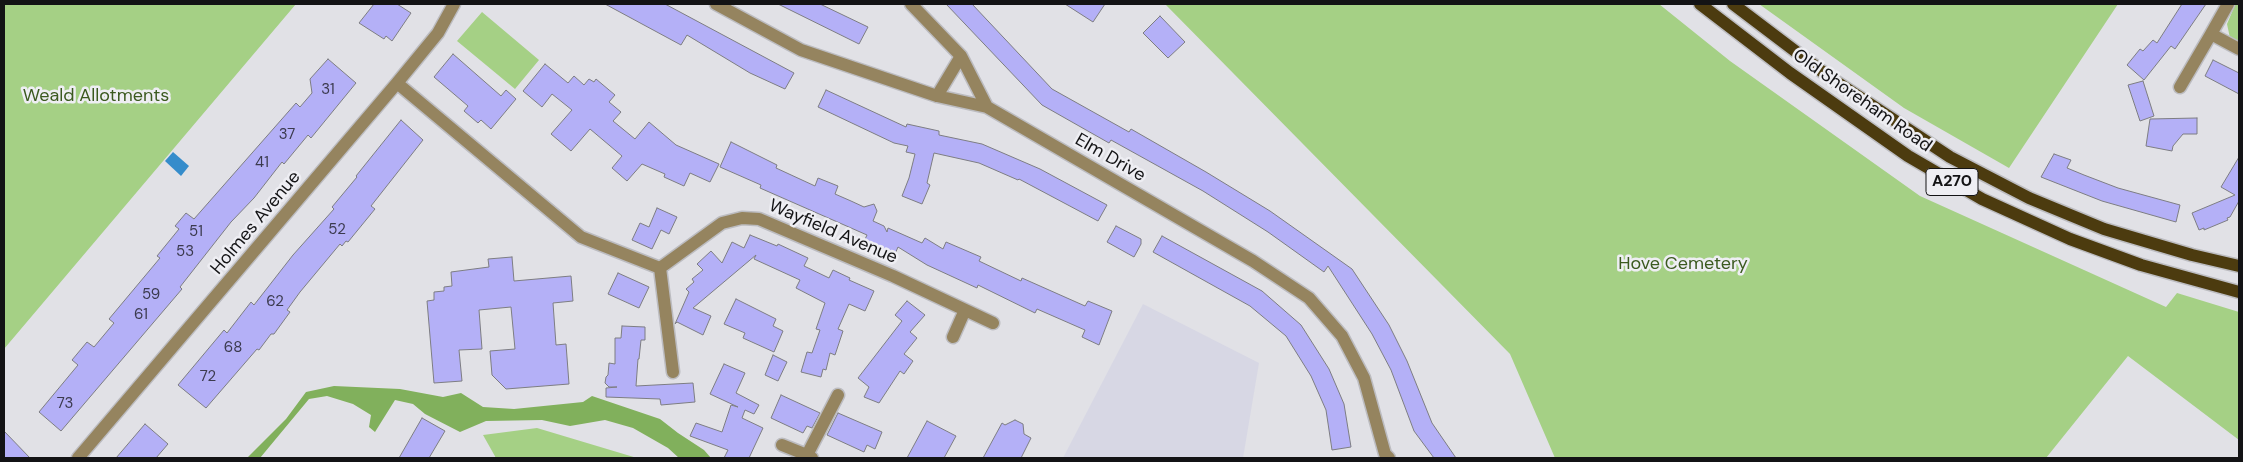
<!DOCTYPE html>
<html>
<head>
<meta charset="utf-8">
<style>
  body { margin:0 }
  #map { position:relative; width:2243px; height:462px; overflow:hidden; background:#e1e1e6; font-family:"DM Sans",sans-serif }
  canvas { display:block }
  .frame { position:absolute; inset:0; border:5px solid #131315; pointer-events:none }
</style>
</head>
<body>
<div id="map">
<canvas width="2243" height="462"></canvas>
<div class="frame"></div>
</div>
<script>
const ctx = document.querySelector('canvas').getContext('2d');
ctx.lineJoin = 'round';
function fillPath(path, color) { ctx.fillStyle = color; ctx.fill(path, 'evenodd'); }
const poly = rows => new Path2D(rows.map(r => 'M' + r).join(''));
function strokePath(path, color, width, dash) { ctx.strokeStyle = color; ctx.lineWidth = width; ctx.lineCap = dash ? 'butt' : 'round'; ctx.setLineDash(dash || []); ctx.stroke(path); }
function write(font, color, halo, rows, align = 'center') {
  ctx.font = font + ' "DM Sans",sans-serif'; ctx.lineWidth = 5; ctx.setLineDash([]); ctx.textBaseline = 'middle'; ctx.strokeStyle = halo; ctx.fillStyle = color; for (const [text, x, y, turn = 0] of rows) {
    ctx.save(); ctx.translate(x, y); ctx.rotate((+turn || 0) * Math.PI / 180); ctx.textAlign = isNaN(turn) ? turn : align; if (halo) ctx.strokeText(text, 0, 0); ctx.fillText(text, 0, 0); ctx.restore();
  }
}
fillPath(poly([
  [1143,304,1259,363,1243,458,1063,458]
]), '#d7d7e4');
fillPath(poly([
  [4,4,296,4,4,349],
  [1165,4,1659,4,1730,61,1920,196,2166,307,2177,293,2239,312,2239,440,2128,356,2046,458,1555,458,1510,354],
  [1759,4,2118,4,2009,168,1904,108],
  [2239,4,2239,43,2230,38,2227,24,2235,5],
  [482,12,539,60,515,89,457,41],
  [537,428,637,458,496,458,483,435]
]), '#a5d085');
fillPath(poly([
  [334,386,400,389,443,397,461,393,483,407,514,409,583,402,592,396,660,419,678,433,704,450,711,458,679,458,668,448,633,428,605,420,570,426,542,420,486,421,460,432,425,414,413,404,395,400,375,432,369,427,371,415,353,404,327,396,309,399,260,458,247,458,286,419,306,392]
]), '#81b05c');
fillPath(poly([
  [173,152,189,166,181,176,165,161]
]), '#358ccb');
const building = poly([
  [374,4,397,4,411,13,392,41,386,36,384,39,359,23,374,4],
  [605,4,665,4,794,73,785,89,750,73,687,35,681,45,605,4],
  [778,4,820,4,868,27,859,44,778,4],
  [946,4,972,4,1052,89,1129,132,1131,129,1206,172,1270,211,1352,269,1389,325,1407,361,1432,423,1456,458,1434,458,1414,431,1391,370,1372,334,1328,266,1324,272,1268,232,1203,191,1111,140,1109,143,1042,105,946,4],
  [1065,4,1105,4,1093,22,1065,4],
  [2182,4,2206,4,2175,49,2171,46,2144,80,2127,65,2140,49,2143,51,2153,40,2157,43,2182,4],
  [1160,16,1185,42,1168,58,1143,33,1160,16],
  [453,54,501,96,506,90,516,99,491,129,481,120,478,123,464,111,468,106,434,77,453,54],
  [328,59,356,83,311,138,308,135,284,164,282,162,254,198,231,222,180,287,182,289,61,431,39,412,78,365,72,360,87,342,94,347,114,323,109,319,160,258,157,256,179,229,175,226,186,213,194,219,296,103,300,107,312,93,310,79,328,59],
  [2213,60,2239,73,2239,94,2205,76,2213,60],
  [545,64,568,83,574,76,584,85,589,79,594,82,596,79,615,95,609,102,621,112,613,121,635,139,649,122,676,145,719,164,710,182,690,173,684,186,664,177,665,174,642,164,627,181,612,168,622,156,590,129,571,151,551,134,572,110,552,94,542,107,523,91,545,64],
  [2143,81,2154,116,2140,121,2128,85,2143,81],
  [826,90,906,127,907,124,939,131,939,135,982,144,1040,169,1107,205,1098,221,1019,179,1018,180,979,163,934,153,927,183,930,185,922,204,902,196,909,178,915,154,906,152,908,146,894,143,818,107,826,90],
  [2197,118,2197,134,2183,134,2173,146,2172,151,2146,146,2150,119,2197,118],
  [401,120,423,140,371,206,375,209,348,242,346,241,342,246,340,244,300,292,287,310,290,312,274,334,271,334,259,350,257,349,206,408,178,385,224,330,227,333,251,302,254,305,293,255,334,209,332,207,357,177,356,176,401,120],
  [731,142,777,165,776,168,815,186,818,178,838,186,835,194,851,201,864,207,874,204,877,211,873,221,884,226,887,232,888,228,922,243,925,238,943,249,946,242,981,257,979,261,1021,281,1022,278,1085,306,1088,301,1112,311,1099,345,1082,337,1085,330,1037,309,1035,313,978,285,977,288,927,265,898,247,892,261,861,248,867,235,760,188,761,185,720,167,731,142],
  [2054,154,2071,160,2067,168,2084,175,2118,188,2180,205,2176,222,2102,201,2041,177,2054,154],
  [2239,157,2239,201,2230,217,2227,218,2228,220,2204,230,2204,228,2199,230,2192,213,2235,195,2221,187,2239,157],
  [657,208,677,217,669,234,661,230,652,249,632,240,640,223,649,227,657,208],
  [1116,226,1141,239,1141,244,1134,257,1107,242,1116,226],
  [750,235,777,246,778,244,808,258,804,266,829,278,833,270,850,278,849,280,874,291,865,311,849,304,838,329,843,331,835,355,830,353,826,370,823,369,821,377,801,372,807,352,812,353,820,330,816,329,825,303,796,288,800,280,754,259,756,255,693,308,711,316,703,335,677,322,675,324,689,292,686,289,694,282,692,279,703,270,697,264,711,251,722,263,732,242,744,248,750,235],
  [1162,236,1262,291,1301,325,1329,369,1344,404,1351,447,1332,450,1326,410,1311,376,1286,336,1250,306,1153,252,1162,236],
  [512,257,514,281,571,276,573,301,553,303,556,345,566,344,569,384,506,389,492,375,490,351,515,349,511,307,479,310,482,349,459,350,462,381,434,383,427,301,434,300,434,292,444,291,444,287,452,286,451,272,489,267,488,259,512,257],
  [618,273,649,287,639,308,608,294,618,273],
  [736,299,776,319,773,326,783,331,774,352,743,338,745,333,724,324,736,299],
  [907,301,925,315,910,332,917,338,904,354,913,361,904,374,900,371,879,403,864,397,869,387,858,378,902,321,895,315,907,301],
  [622,326,645,327,645,340,641,340,639,359,638,359,636,386,693,383,695,402,661,405,660,399,606,397,606,388,617,387,609,387,605,383,606,377,608,375,609,363,615,364,615,338,621,338,622,326],
  [773,355,787,362,778,381,765,375,773,355],
  [724,364,745,373,736,393,759,405,754,414,745,410,742,418,763,428,749,458,724,458,728,450,690,436,696,423,722,432,731,405,738,407,710,394,724,364],
  [781,395,820,413,812,428,807,426,803,433,771,418,781,395],
  [838,413,882,432,875,449,867,445,864,452,827,435,838,413],
  [422,418,445,431,429,458,399,458,422,418],
  [1015,420,1023,424,1024,434,1031,438,1021,458,983,458,1002,423,1005,425,1015,420],
  [927,421,956,436,944,458,907,458,927,421],
  [145,424,168,444,156,458,116,458,145,424],
  [4,431,30,458,4,458,4,431]
]);
fillPath(building, '#b4b0f7');
strokePath(building, '#7d7d82', 1);
const minor = poly([
  [716,4,801,50,937,96,987,107,1253,261,1309,298,1342,336,1364,378,1385,454,1389,458],
  [911,4,961,56,987,107],
  [2228,4,2211,34,2239,49],
  [397,83,581,237,660,268,722,223,742,218,759,219,893,276,993,323],
  [2180,87,2211,34],
  [937,96,961,56],
  [660,268,673,372],
  [953,337,965,310],
  [782,445,807,455],
  [78,458,397,83,438,33,454,4],
  [812,458,807,455,838,395]
]);
const major = poly([
  [1700,4,1790,73,1908,156,1982,199,2070,239,2141,265,2239,292],
  [1733,4,1832,79,1950,157,2029,198,2104,229,2192,255,2239,266]
]);
strokePath(minor, '#bcbcc0', 15);
strokePath(major, '#bcbcc0', 15);
strokePath(minor, '#95845f', 12);
strokePath(major, '#4c3b0f', 12);
write('15px', '#3b3a4e', null, [
  ["31",328,90],
  ["37",287,135],
  ["41",262,163],
  ["52",337,230],
  ["51",196,232],
  ["53",185,252],
  ["59",151,295],
  ["62",275,302],
  ["61",141,315],
  ["68",233,348],
  ["72",208,377],
  ["73",65,404]
]);
for (const [x, y, w] of [
  [1952,182,52]
]) { const box = new Path2D(); box.roundRect(x - w / 2, y - 13.5, w, 27, 4); ctx.fillStyle = '#eeeef3'; ctx.fill(box); strokePath(box, '#131315', 1); }
write('bold 16px', '#131315', null, [
  ["A270",1952,182]
]);
write('18px', '#3b5a1f', '#eeeef3', [
  ["Weald Allotments",96,96],
  ["Hove Cemetery",1683,264]
]);
write('18px', '#131315', '#eeeef3', [
  ["Old Shoreham Road",1862,101,35],
  ["Elm Drive",1110,158,30],
  ["Holmes Avenue",256,223,-50],
  ["Wayfield Avenue",833,232,23]
]);
</script>
</body>
</html>
